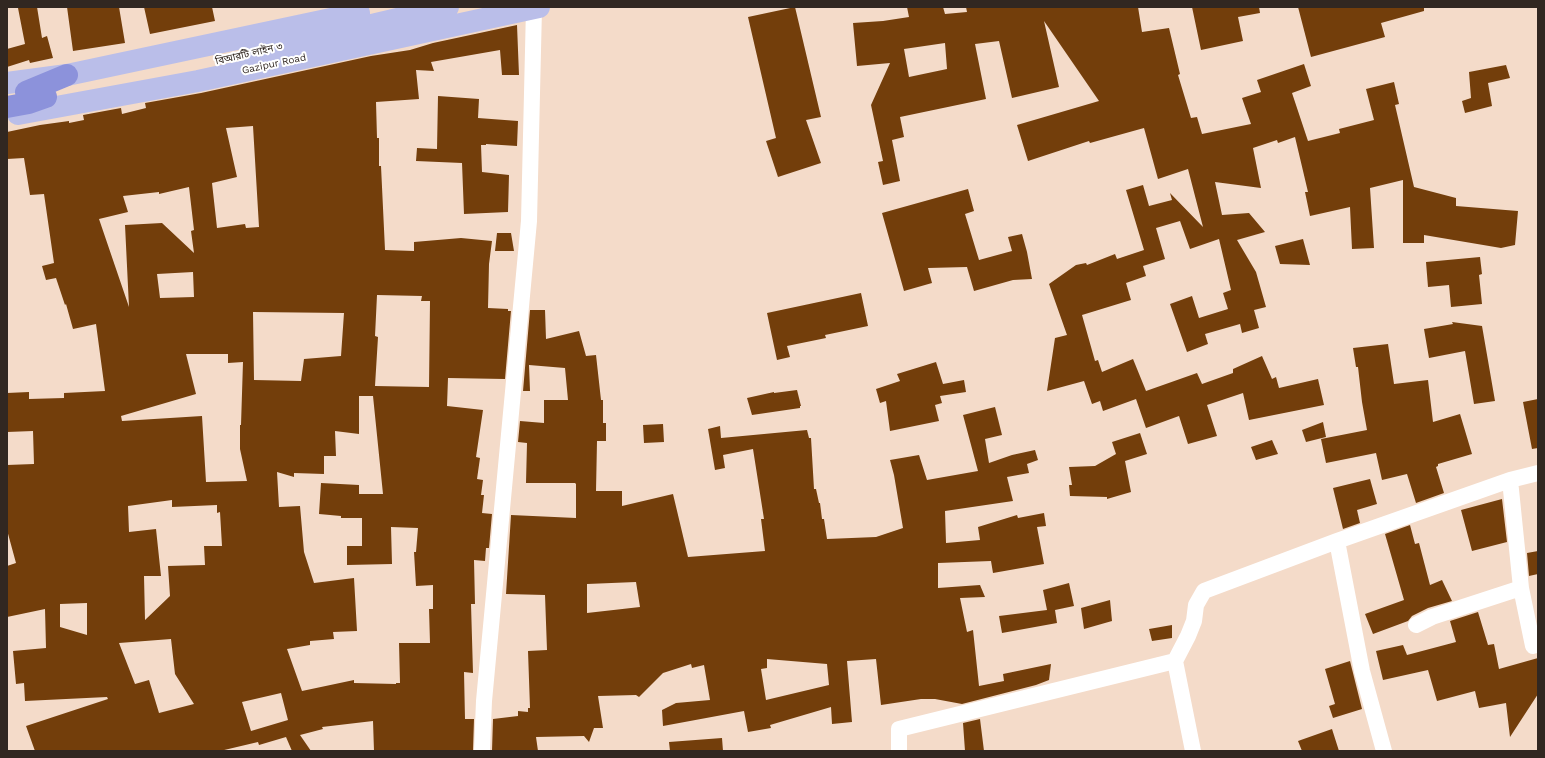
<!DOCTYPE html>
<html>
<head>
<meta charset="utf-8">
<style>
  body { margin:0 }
  #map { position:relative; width:1545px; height:758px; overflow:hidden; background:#f4dbc9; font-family:"Work Sans",sans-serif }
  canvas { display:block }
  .frame { position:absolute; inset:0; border:8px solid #312721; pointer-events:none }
</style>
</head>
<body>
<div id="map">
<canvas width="1545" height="758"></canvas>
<div class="frame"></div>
</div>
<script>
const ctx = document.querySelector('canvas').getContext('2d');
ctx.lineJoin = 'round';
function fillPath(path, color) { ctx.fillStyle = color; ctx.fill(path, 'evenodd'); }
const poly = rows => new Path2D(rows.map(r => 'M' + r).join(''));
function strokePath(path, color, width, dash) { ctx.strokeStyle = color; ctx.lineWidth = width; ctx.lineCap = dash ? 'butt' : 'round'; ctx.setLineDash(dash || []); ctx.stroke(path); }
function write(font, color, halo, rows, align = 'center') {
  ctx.font = font + ' "Work Sans","Noto Sans Bengali",sans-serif'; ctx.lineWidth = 4; ctx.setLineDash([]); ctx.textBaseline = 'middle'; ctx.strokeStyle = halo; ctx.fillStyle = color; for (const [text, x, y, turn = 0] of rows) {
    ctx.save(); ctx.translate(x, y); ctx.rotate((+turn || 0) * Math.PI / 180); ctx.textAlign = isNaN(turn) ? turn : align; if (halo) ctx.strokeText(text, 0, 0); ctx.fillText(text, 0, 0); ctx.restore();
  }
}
fillPath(poly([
  [24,7,37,7,42,38,47,36,53,58,30,63,29,60,7,67,7,49,25,44,18,8],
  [67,7,119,7,125,43,73,51],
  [144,7,212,7,215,21,150,34],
  [795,7,821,117,806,120,821,163,778,177,766,141,776,138,748,17],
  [907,7,943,7,945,14,967,12,966,7,1138,7,1142,32,1169,28,1180,74,1178,75,1191,118,1197,117,1202,134,1251,124,1242,98,1261,92,1257,80,1304,64,1311,86,1292,93,1308,141,1340,133,1339,129,1374,120,1366,89,1394,82,1399,104,1395,105,1414,187,1456,198,1456,206,1518,211,1515,245,1501,248,1424,235,1424,243,1403,243,1403,180,1370,188,1374,248,1352,249,1350,207,1310,216,1305,192,1308,192,1295,137,1278,143,1277,140,1253,148,1261,188,1215,182,1222,215,1249,213,1265,232,1237,240,1256,272,1266,307,1254,310,1259,328,1242,333,1240,324,1205,334,1208,344,1187,352,1170,304,1192,296,1199,318,1228,309,1223,293,1231,290,1219,239,1190,249,1180,221,1156,228,1165,259,1143,266,1146,276,1126,283,1131,300,1082,315,1095,361,1098,360,1102,372,1133,359,1146,391,1197,373,1202,384,1233,373,1233,369,1262,356,1272,379,1276,377,1279,388,1318,379,1324,405,1249,420,1243,393,1207,405,1217,436,1188,444,1179,416,1146,428,1136,399,1103,411,1100,401,1092,404,1084,381,1047,391,1055,338,1067,335,1049,284,1076,265,1086,263,1087,265,1115,254,1117,259,1144,250,1126,190,1143,185,1149,206,1172,200,1170,193,1203,227,1188,169,1158,179,1144,128,1090,143,1089,141,1028,161,1017,125,1099,101,1044,21,1059,87,1012,98,999,41,975,44,986,99,900,117,904,137,892,140,900,181,883,185,878,162,883,161,871,105,890,63,857,66,853,23,883,21,909,17],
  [945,43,947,69,909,77,904,49],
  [1192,7,1259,7,1260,13,1238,17,1243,41,1201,50],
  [1298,7,1424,7,1424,11,1381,23,1385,37,1311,57],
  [517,25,519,75,502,75,500,50,431,62,434,71,416,70,419,99,376,102,377,138,379,138,379,166,381,166,385,250,414,251,414,242,461,238,492,241,489,264,488,308,508,309,508,311,511,311,505,379,448,378,447,406,483,410,476,457,480,458,477,479,483,480,481,495,484,495,482,513,492,514,489,548,486,548,485,561,474,560,475,604,471,604,473,673,464,672,465,719,474,719,473,751,374,751,373,721,322,727,323,729,300,735,311,751,292,751,286,737,259,745,258,742,220,751,35,751,26,726,108,699,107,697,25,701,24,683,16,684,13,651,46,648,45,609,7,617,7,566,16,563,7,530,7,465,34,464,33,431,7,432,7,393,29,392,29,399,64,398,64,393,105,391,96,324,73,329,66,304,65,305,56,278,46,280,42,266,54,263,44,194,30,195,24,158,7,159,7,132,40,125,69,121,69,123,84,120,83,115,121,108,122,114,146,108,145,103,201,93,371,56,410,50,433,43],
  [253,126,259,227,246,228,245,224,217,228,212,183,237,177,226,128],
  [189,187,194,230,191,231,194,253,162,223,125,225,129,307,99,219,128,212,123,196,159,192,159,194],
  [193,272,194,297,160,298,157,274],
  [377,295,422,296,421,301,430,301,429,387,375,386,378,337,375,336],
  [253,312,344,313,341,356,304,359,301,381,254,380],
  [186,354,228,354,228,363,243,362,241,425,240,425,240,449,247,481,206,482,202,416,122,421,121,416,196,394],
  [359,396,373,396,383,494,359,494,359,485,321,483,319,514,341,516,341,518,362,518,362,546,347,546,347,565,392,564,391,527,418,528,416,552,414,552,416,586,433,585,433,609,429,609,430,643,399,643,400,683,396,683,396,684,354,683,354,680,302,691,287,649,310,645,310,641,334,639,333,632,357,631,354,578,314,583,304,552,300,506,279,507,277,472,294,477,294,473,324,474,324,456,336,456,335,431,359,434],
  [172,500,172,507,217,505,217,513,220,512,222,546,204,546,205,565,168,566,170,596,145,620,144,576,161,576,156,529,129,532,128,506],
  [87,603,87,635,60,627,60,604],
  [171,639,175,674,194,704,159,713,149,680,135,684,119,643],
  [281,693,288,720,251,731,242,702],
  [1506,65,1510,78,1488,83,1492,106,1465,113,1462,101,1471,98,1469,72],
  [438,96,479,99,478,118,518,121,517,146,486,144,486,145,481,145,482,172,509,175,508,212,464,214,462,163,416,161,417,148,437,149],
  [968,189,974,211,965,214,979,260,1012,251,1008,237,1022,234,1027,252,1032,279,1013,280,974,291,967,267,928,268,932,283,904,291,882,213],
  [497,233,511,233,514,251,495,251],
  [1303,239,1310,265,1280,264,1275,246],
  [1480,257,1482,274,1479,275,1482,304,1451,307,1449,285,1428,287,1426,262],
  [861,293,868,326,825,335,826,338,787,346,790,357,777,360,767,313],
  [530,310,545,310,546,339,579,331,586,356,596,355,601,400,603,400,603,423,606,423,606,441,597,441,596,491,622,491,622,506,673,494,688,557,765,551,761,519,764,519,753,449,723,455,725,468,715,470,708,429,720,426,721,438,807,430,809,438,811,438,814,489,816,489,819,503,820,503,822,519,824,519,827,539,876,537,903,528,894,475,890,460,919,455,927,480,978,471,963,415,995,407,1002,435,985,439,989,463,1012,455,1035,450,1038,460,1027,464,1029,473,1007,477,1013,501,945,511,946,543,980,540,978,527,1017,515,1018,518,1044,513,1046,526,1037,527,1044,564,993,573,991,561,938,563,938,588,980,585,985,597,960,598,967,632,973,630,979,686,1004,681,1003,674,1051,664,1049,680,1036,685,962,704,935,699,921,699,881,705,876,659,847,661,852,722,832,724,831,707,770,725,771,728,748,732,744,711,663,726,662,710,676,703,710,700,704,665,692,668,691,664,663,673,639,697,636,695,598,696,603,728,594,728,589,742,584,736,536,737,538,751,492,751,493,719,518,716,518,711,528,712,528,708,530,708,528,651,547,650,545,595,506,594,511,515,576,518,576,484,575,483,526,483,527,443,518,442,520,421,544,423,544,400,568,400,565,368,529,365,530,391,523,391],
  [636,582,640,607,587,613,587,584],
  [767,659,827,664,829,685,766,700,761,669,767,668],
  [1452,322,1482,326,1495,401,1474,404,1465,351,1429,358,1424,329,1453,324],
  [1388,344,1394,384,1428,380,1433,422,1460,414,1472,454,1438,464,1438,466,1436,467,1444,493,1416,503,1407,474,1382,480,1376,453,1326,463,1321,439,1367,430,1362,402,1358,367,1356,367,1353,348],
  [936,362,943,384,964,380,966,392,940,396,942,403,935,405,939,421,890,431,886,401,880,403,876,389,900,381,897,374],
  [797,390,801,406,800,406,800,408,752,415,747,398,774,392,774,393],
  [1538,399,1538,448,1532,449,1523,402],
  [1323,422,1326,437,1306,442,1302,430],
  [663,424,664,442,644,443,643,425],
  [1140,433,1147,454,1125,461,1131,492,1107,499,1107,497,1070,496,1069,485,1072,485,1069,467,1095,466,1116,454,1112,442],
  [1272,440,1278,454,1256,460,1251,447],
  [1370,479,1377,504,1357,510,1360,523,1343,529,1333,488],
  [1502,499,1507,542,1472,551,1461,510],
  [1410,525,1415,544,1419,543,1430,585,1442,580,1452,601,1428,608,1412,616,1408,621,1373,634,1365,614,1404,600,1385,534],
  [1538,551,1538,574,1529,576,1527,553],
  [1069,583,1074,606,1055,610,1057,623,1002,633,999,616,1047,610,1043,590],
  [1110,600,1112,621,1084,629,1081,608],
  [1478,612,1488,645,1494,644,1499,669,1538,658,1538,694,1510,737,1506,703,1479,708,1475,691,1437,701,1428,670,1383,680,1376,651,1403,645,1407,655,1456,642,1450,621],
  [1172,625,1172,638,1152,641,1149,629],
  [1350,661,1362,709,1333,718,1329,706,1335,704,1325,669],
  [980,719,984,751,965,751,963,723],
  [1332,729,1339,751,1302,751,1298,741],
  [722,738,723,751,670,751,669,742]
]), '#733e0b');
strokePath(poly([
  [1510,480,1521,588,1533,646],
  [1337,541,1362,671,1384,751],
  [1416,625,1432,617,1521,588],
  [482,751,484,701,529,221,534,8],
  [899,751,899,729,1175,661],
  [1193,751,1175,661,1188,636,1194,621,1196,605,1204,591,1337,541,1510,480,1538,473]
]), '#fff', 16);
strokePath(poly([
  [253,53,448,7],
  [7,83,67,75,359,13],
  [18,114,198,81,539,7]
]), '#babee9', 22);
strokePath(poly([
  [26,92,67,75],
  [7,107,29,103,46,97]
]), '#8c92db', 22);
write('10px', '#312721', '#fff', [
  ["বিআরটি লাইন ৩",249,54,-13],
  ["Gazipur Road",274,64,-12]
]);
</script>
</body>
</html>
